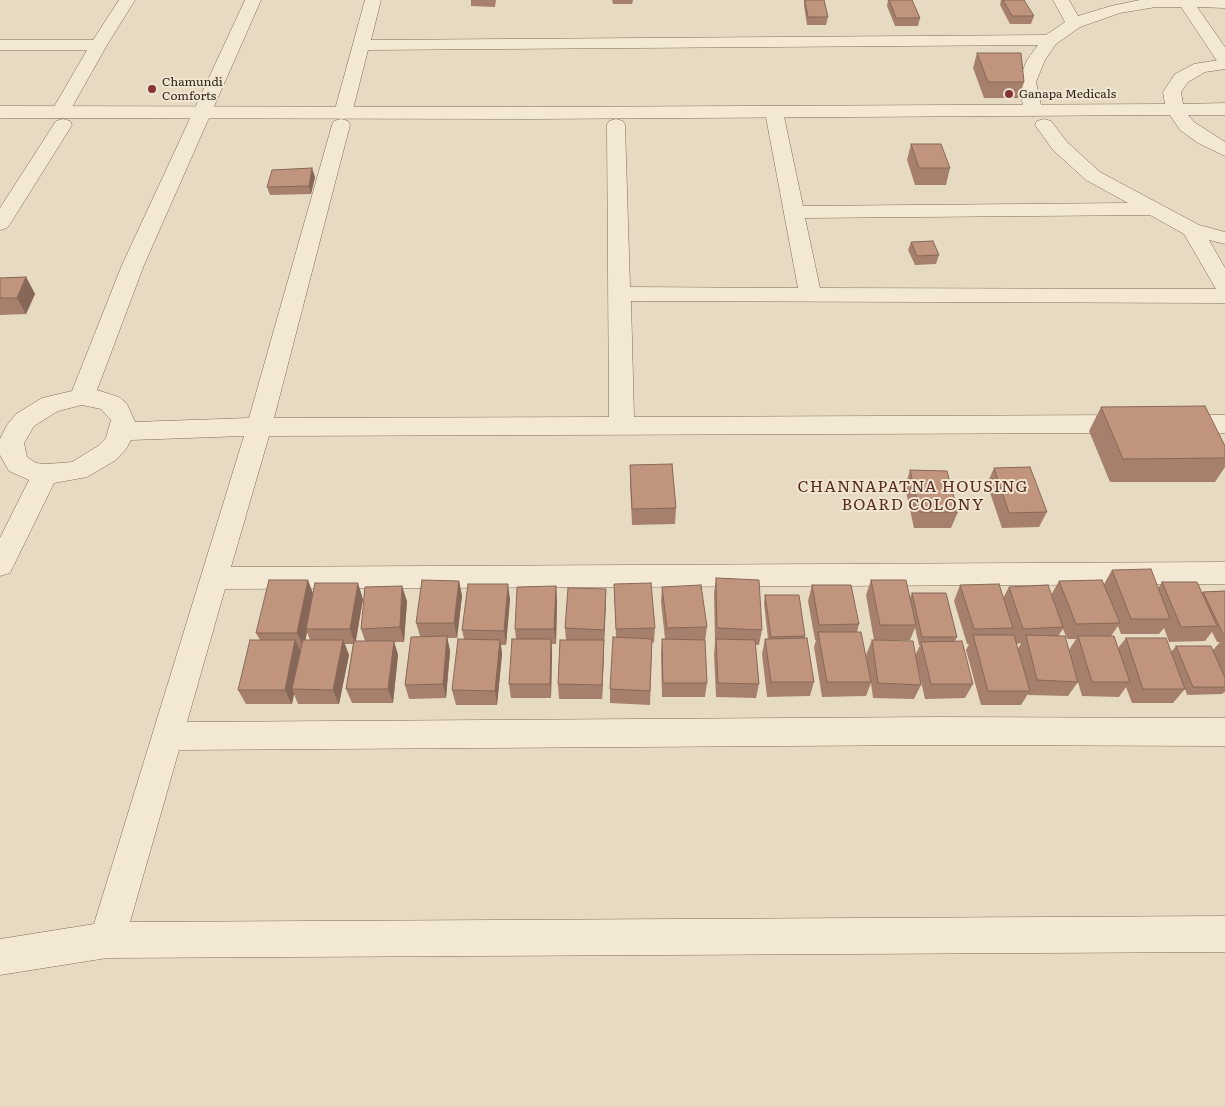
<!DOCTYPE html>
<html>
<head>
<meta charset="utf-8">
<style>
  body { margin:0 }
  canvas { display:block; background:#e7dac2 }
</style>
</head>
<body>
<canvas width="1225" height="1107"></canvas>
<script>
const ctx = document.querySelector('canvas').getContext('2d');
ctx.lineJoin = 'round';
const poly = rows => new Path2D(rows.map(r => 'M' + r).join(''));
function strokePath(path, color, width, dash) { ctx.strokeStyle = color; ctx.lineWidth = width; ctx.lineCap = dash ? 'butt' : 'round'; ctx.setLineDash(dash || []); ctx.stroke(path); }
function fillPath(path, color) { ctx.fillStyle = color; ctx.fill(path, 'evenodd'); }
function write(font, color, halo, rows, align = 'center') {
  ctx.font = font + ' Literata,serif'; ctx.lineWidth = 4; ctx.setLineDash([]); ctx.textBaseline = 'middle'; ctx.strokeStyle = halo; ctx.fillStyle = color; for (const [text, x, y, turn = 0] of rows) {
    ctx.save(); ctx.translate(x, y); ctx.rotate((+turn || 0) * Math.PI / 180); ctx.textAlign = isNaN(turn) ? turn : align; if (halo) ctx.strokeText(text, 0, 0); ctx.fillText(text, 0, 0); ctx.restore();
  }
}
const minor = poly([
  [119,0,135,0,107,45,67,116,60,118,53,116,51,112,87,50,0,50,0,40,93,40,119,0],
  [245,0,261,0,144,265,97,390,119,397,127,404,135,422,249,418,332,125,334,121,341,119,348,121,350,125,274,418,609,417,607,125,609,121,616,119,623,121,625,125,630,287,798,288,765,112,767,108,774,106,781,108,783,112,803,206,1128,203,1086,180,1053,150,1035,125,1037,121,1044,119,1051,121,1067,142,1100,172,1199,225,1225,232,1225,244,1209,240,1225,268,1225,303,631,301,634,417,1128,415,1137,418,1140,424,1137,430,1128,433,269,436,231,567,1225,562,1225,584,225,589,187,722,938,717,1225,718,1225,746,938,745,179,750,130,922,1225,916,1225,952,107,958,0,975,0,939,94,924,244,436,131,440,126,449,116,460,87,477,54,483,10,573,0,576,0,538,29,480,9,471,0,455,0,439,7,425,16,414,42,398,72,391,122,265,245,0],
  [1150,215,1184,234,1216,289,820,288,805,218,1150,215],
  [82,405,101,409,111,420,106,438,98,446,72,462,61,463,45,464,36,463,27,457,24,443,34,426,58,411,82,405],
  [365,0,381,0,371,40,1046,35,1065,22,1053,0,1069,0,1078,16,1111,6,1140,0,1225,0,1225,8,1197,7,1225,47,1225,65,1219,64,1181,7,1156,7,1120,13,1080,27,1056,44,1045,60,1036,82,1042,110,1040,114,1033,116,1026,114,1024,110,1018,82,1027,60,1038,45,368,50,352,113,350,117,343,119,336,117,334,113,365,0],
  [63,119,70,121,72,125,10,224,7,228,0,230,0,208,56,121,63,119],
  [1176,415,1225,415,1225,433,1176,433,1167,430,1164,424,1167,418,1176,415]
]);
const tertiary = poly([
  [1225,59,1225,69,1205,72,1188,82,1181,92,1183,104,1225,103,1225,115,1188,115,1194,122,1225,142,1225,156,1198,143,1180,130,1170,115,531,119,0,118,0,106,531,107,1165,104,1163,92,1175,74,1194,64,1225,59]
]);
strokePath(minor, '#7f6c5b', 1);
strokePath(tertiary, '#7f6c5b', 1);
fillPath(minor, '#f3e8d4');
fillPath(tertiary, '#f3e8d4');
fillPath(poly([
  [471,0,496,0,495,7,471,6],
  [612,0,633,0,632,4,613,4],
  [804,0,824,0,828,17,826,25,807,25,804,6],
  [888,0,912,0,920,18,918,26,895,26,887,6],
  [1001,0,1024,0,1034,16,1031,24,1010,24,1000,5],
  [977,53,1024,82,1019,98,984,98,973,68],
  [911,144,950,168,946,185,915,185,907,160],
  [315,177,311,194,270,195,267,187],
  [911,242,939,255,936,264,915,265,908,250],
  [26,277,35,294,26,314,0,315,0,278],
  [1101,407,1225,446,1225,467,1215,482,1110,482,1089,431],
  [630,465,676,508,675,524,632,525,630,481],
  [994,468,1047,512,1039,527,1002,528,987,484],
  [910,470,958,512,951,528,914,528,905,487],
  [1112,570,1158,588,1162,582,1202,593,1203,592,1225,591,1225,692,1222,694,1187,695,1185,689,1173,703,1132,703,1126,687,1119,697,1082,696,1078,682,1068,696,1028,695,1028,694,1021,705,981,705,966,650,969,644,967,644,954,601,960,585,1003,598,1009,587,1051,595,1059,581,1104,584],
  [1118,626,1121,634,1159,634,1164,628,1169,642,1205,641,1212,632,1217,642,1220,642,1213,650,1176,646,1171,652,1126,638,1118,648,1111,636],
  [1063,629,1067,639,1076,639,1069,650,1058,636],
  [1021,643,1018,649,1016,644],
  [716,578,762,630,759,645,755,645,759,684,756,698,716,697,714,654,715,643,714,593],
  [871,580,910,598,912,593,957,637,955,641,973,684,965,698,925,699,917,664,921,685,914,699,873,698,871,683,866,696,822,697,814,647,816,640,815,640,808,601,812,585,859,624,857,632,868,666,866,655,872,640,915,656,920,645,919,645,915,628,910,640,874,640,866,595],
  [459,581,462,596,457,638,447,638,450,651,446,698,409,699,405,685,420,636,416,623],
  [614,584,655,628,654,642,652,643,650,705,610,703,610,689,616,638],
  [556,586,557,601,556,644,552,644,552,654,551,698,511,698,509,684,516,639,515,629],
  [662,587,707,627,705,641,707,683,705,697,662,697,661,654,662,639,665,639,661,602],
  [606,589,602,699,559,699,558,684,566,640,565,628],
  [313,593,363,599,356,641,365,641,361,629,407,601,404,642,394,642,398,655,393,703,352,703,346,689,353,644,345,644,349,655,339,704,298,704,294,694,292,704,246,704,238,690,260,640,256,633],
  [307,632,310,640,305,640],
  [765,595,805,636,805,639,814,682,810,696,767,697,762,654,765,639,768,639,764,603],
  [510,599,506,645,501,645,502,654,497,705,456,705,452,690,464,639,462,630]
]), '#a6806c');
fillPath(poly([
  [312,168,315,177,311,194,309,186],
  [26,277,35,294,26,314,17,298],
  [308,580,314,596,306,629,307,632,304,648,297,633],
  [459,581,462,596,457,638,454,623],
  [358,583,363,599,355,644,350,629],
  [508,584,510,599,506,645,504,631],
  [402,586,407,601,404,642,400,627],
  [556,586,557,601,556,644,554,629],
  [606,589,606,604,604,644,604,630],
  [447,636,450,651,446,698,443,684],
  [551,639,552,654,551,698,550,684],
  [295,640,302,654,292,689,294,694,292,704,285,690],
  [343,640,349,655,339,704,333,690],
  [500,640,502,654,497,705,495,691],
  [604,640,604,655,602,699,602,685],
  [394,641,398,655,393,703,388,689]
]), '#876858');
const building = poly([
  [805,0,824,0,828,17,808,17,805,0],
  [889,0,912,0,920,18,896,18,889,0],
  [1003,0,1024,0,1034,16,1012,16,1003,0],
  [977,53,1021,53,1024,82,988,82,977,53],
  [911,144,941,144,950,168,919,168,911,144],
  [312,168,309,186,267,187,272,170,312,168],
  [933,241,939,255,917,256,911,242,933,241],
  [26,277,17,298,0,298,0,278,26,277],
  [1205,406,1225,446,1225,458,1123,459,1101,407,1205,406],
  [672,464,676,508,632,509,630,465,672,464],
  [1030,467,1047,512,1009,513,994,468,1030,467],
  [910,470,947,471,958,512,920,512,910,470],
  [1151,569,1170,619,1131,619,1112,570,1151,569],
  [716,578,759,580,762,630,717,628,716,578],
  [269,580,308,580,297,633,256,633,269,580],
  [422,580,459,581,454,623,416,623,422,580],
  [871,580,906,580,916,625,880,625,871,580],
  [1102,580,1120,623,1076,624,1059,581,1102,580],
  [1162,582,1197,582,1217,626,1181,627,1162,582],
  [315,583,358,583,350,629,306,629,315,583],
  [651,583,655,628,616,629,614,584,651,583],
  [468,584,508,584,504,631,462,630,468,584],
  [999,584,1013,628,974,629,960,585,999,584],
  [701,585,707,627,667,628,662,587,701,585],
  [812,585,851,585,859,624,819,625,812,585],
  [1048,585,1063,627,1023,629,1009,587,1048,585],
  [402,586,400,627,361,629,365,587,402,586],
  [556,586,554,629,515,629,517,587,556,586],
  [568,588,606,589,604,630,565,628,568,588],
  [1225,591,1225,634,1223,634,1203,592,1225,591],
  [912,593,946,593,957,637,922,637,912,593],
  [765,595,799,595,805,636,771,637,765,595],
  [818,632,861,632,871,682,827,682,818,632],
  [973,635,1014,635,1030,691,988,691,973,635],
  [1026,635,1065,636,1078,682,1037,680,1026,635],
  [447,636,443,684,405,685,411,637,447,636],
  [1078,636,1114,636,1130,682,1092,682,1078,636],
  [613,637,652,639,650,691,610,689,613,637],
  [807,638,814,682,771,682,765,639,807,638],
  [1126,638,1166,638,1185,689,1143,689,1126,638],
  [458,639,500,640,495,691,452,690,458,639],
  [512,639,551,639,550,684,509,684,512,639],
  [662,639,705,640,707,683,663,683,662,639],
  [716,639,755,640,759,684,718,683,716,639],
  [250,640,295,640,285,690,238,690,250,640],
  [303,640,343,640,333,690,292,689,303,640],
  [560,640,604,640,602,685,558,684,560,640],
  [872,640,913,641,921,685,878,683,872,640],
  [354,641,394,641,388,689,346,689,354,641],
  [962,641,973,684,931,684,921,642,962,641],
  [1176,646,1211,646,1225,678,1225,687,1193,687,1176,646]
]);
fillPath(building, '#c1957d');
strokePath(building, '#876858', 1);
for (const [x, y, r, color] of [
  [152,89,5,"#863338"],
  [1009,94,5,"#863338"]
]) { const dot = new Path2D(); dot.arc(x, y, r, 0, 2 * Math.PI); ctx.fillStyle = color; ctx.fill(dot); strokePath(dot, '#f0e5d0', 2); }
write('12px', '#31261e', '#f0e5d0', [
  ["Chamundi",162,82],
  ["Comforts",162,96],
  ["Ganapa Medicals",1019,94]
], 'left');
ctx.letterSpacing = '1px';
write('16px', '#582b23', '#f0e5d0', [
  ["CHANNAPATNA HOUSING",913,487],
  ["BOARD COLONY",913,505]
]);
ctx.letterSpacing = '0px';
</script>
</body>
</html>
